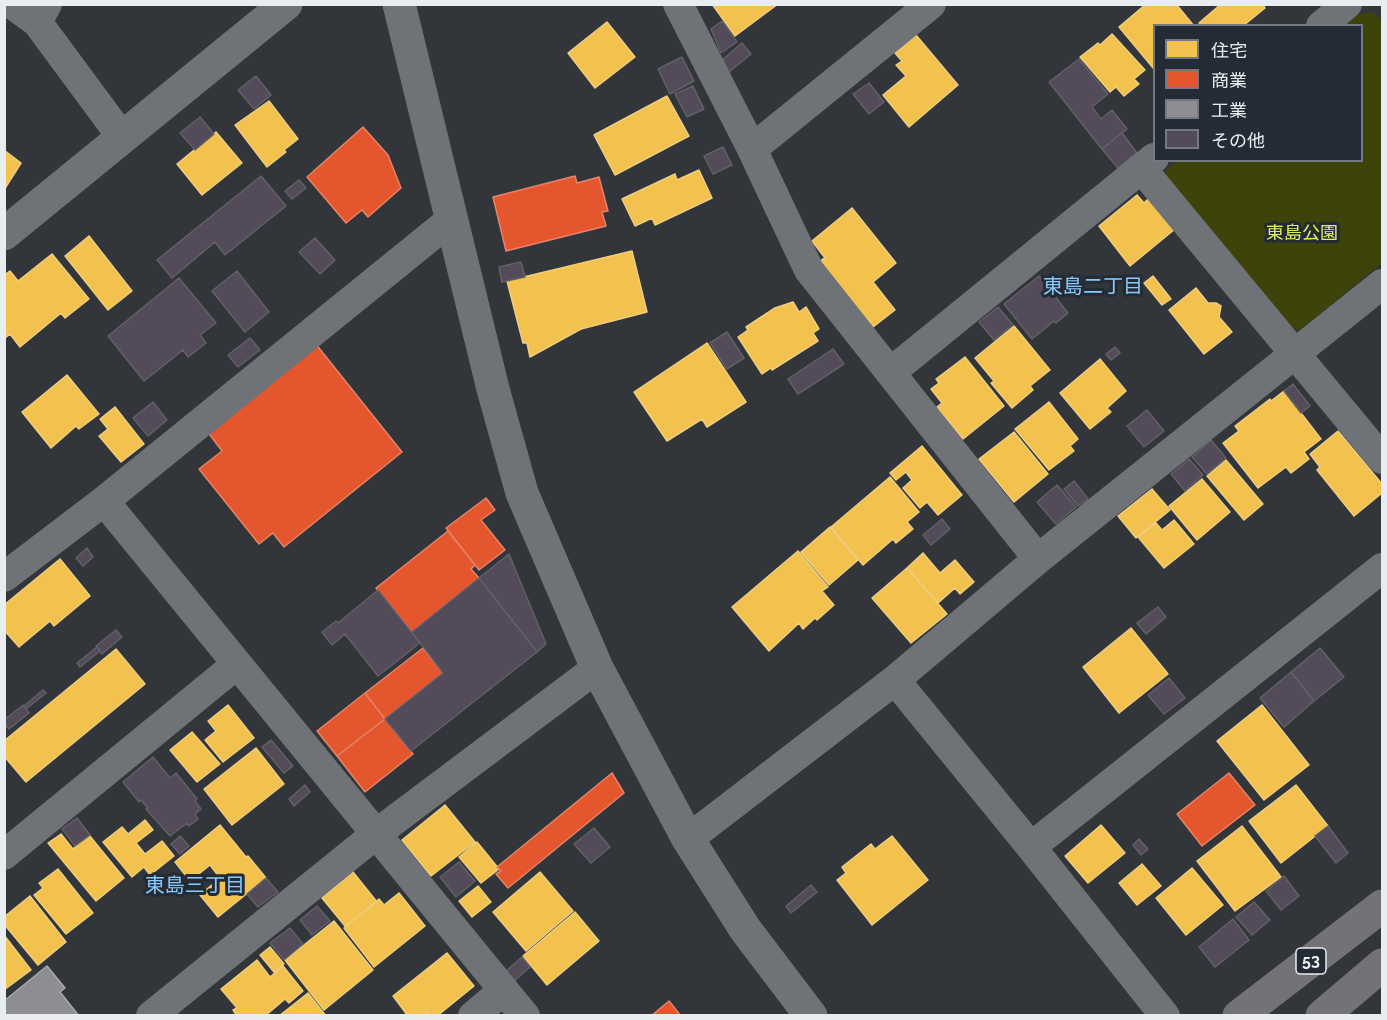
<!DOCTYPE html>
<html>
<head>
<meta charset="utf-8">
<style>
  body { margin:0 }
  #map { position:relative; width:1387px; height:1020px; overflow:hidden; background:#32363a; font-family:Raleway,"Noto Sans JP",sans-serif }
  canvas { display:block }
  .frame { position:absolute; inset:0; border:6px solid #e8edf2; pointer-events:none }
  .legend { position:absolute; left:1153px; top:24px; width:210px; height:138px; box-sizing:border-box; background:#252b34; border:2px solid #737980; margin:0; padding:8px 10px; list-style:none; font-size:18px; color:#e8edf2 }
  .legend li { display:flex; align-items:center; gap:12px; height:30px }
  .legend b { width:30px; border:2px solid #737980 }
</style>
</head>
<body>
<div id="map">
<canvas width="1387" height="1020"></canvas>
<div class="frame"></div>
<ul class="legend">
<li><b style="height:16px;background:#f2c14e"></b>住宅</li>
<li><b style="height:16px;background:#e4572e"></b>商業</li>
<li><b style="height:16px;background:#8d8d92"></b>工業</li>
<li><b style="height:16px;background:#544b5a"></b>その他</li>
</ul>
</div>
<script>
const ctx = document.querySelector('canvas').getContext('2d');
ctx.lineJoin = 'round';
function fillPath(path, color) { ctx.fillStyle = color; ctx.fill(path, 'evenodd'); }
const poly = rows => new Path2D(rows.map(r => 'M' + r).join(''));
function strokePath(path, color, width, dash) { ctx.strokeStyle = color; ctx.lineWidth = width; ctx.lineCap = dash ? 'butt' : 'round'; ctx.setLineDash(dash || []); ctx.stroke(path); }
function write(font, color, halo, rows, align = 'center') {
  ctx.font = font + ' Raleway,"Noto Sans JP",sans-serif'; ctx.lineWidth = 6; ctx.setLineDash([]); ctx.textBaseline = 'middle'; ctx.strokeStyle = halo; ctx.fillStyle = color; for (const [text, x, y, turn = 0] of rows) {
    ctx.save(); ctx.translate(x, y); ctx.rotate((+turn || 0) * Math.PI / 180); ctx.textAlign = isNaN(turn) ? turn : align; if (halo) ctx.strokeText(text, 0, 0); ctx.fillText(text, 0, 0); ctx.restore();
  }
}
fillPath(poly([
  [1372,12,1382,20,1382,263,1300,330,1283,326,1167,183,1166,170,1177,160,1362,160,1362,26,1344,25,1356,15]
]), '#3d430a');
const homes = poly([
  [712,4,778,4,735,36,712,4],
  [1146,4,1176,4,1194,26,1154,26,1154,69,1119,27,1146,4],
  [1221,4,1263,4,1265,8,1243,26,1202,26,1199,23,1221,4],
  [607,22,635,57,595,88,568,53,607,22],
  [1112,34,1145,70,1134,79,1139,84,1124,96,1116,87,1110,92,1080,57,1098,43,1100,45,1112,34],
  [916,35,958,85,909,127,883,95,906,76,896,65,902,61,895,53,916,35],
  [667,96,689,136,615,175,594,135,667,96],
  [269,101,298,139,284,150,286,152,267,167,235,125,269,101],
  [216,132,242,163,202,195,177,164,216,132],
  [4,150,21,163,4,190,4,150],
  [699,170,712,198,655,225,652,218,635,226,622,199,675,174,677,180,699,170],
  [1137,195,1144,203,1149,198,1175,229,1130,266,1099,226,1137,195],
  [852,208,896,263,873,282,895,310,873,327,820,261,825,258,812,241,852,208],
  [89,236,132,291,108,310,65,256,89,236],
  [632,251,647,312,581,329,530,357,527,343,523,343,507,281,632,251],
  [52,254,89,299,65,318,61,313,20,347,10,334,4,339,4,275,10,271,18,281,52,254],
  [1153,276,1171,299,1162,305,1144,283,1153,276],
  [1196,288,1208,303,1216,303,1221,306,1219,317,1232,332,1204,354,1169,310,1196,288],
  [793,302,799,312,806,307,819,329,813,333,818,341,772,370,771,368,762,374,738,337,748,330,746,327,775,308,793,302],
  [1014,326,1050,370,1030,386,1033,390,1012,408,991,383,994,381,975,358,1014,326],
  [707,343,746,402,707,427,702,419,667,441,634,392,707,343],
  [965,357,1004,406,963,439,937,407,942,403,931,389,939,383,936,379,965,357],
  [1100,359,1126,391,1107,408,1111,412,1090,429,1060,393,1100,359],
  [67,375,99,414,79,429,76,426,51,448,22,412,67,375],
  [1284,391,1321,439,1304,452,1309,459,1291,473,1286,467,1258,488,1223,443,1239,431,1235,426,1270,399,1271,401,1284,391],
  [1049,402,1078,439,1070,446,1074,451,1049,470,1015,429,1049,402],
  [115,407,144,444,121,462,99,436,108,429,100,419,115,407],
  [1338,431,1382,484,1382,493,1354,516,1317,470,1320,467,1310,454,1338,431],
  [1014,432,1048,474,1014,502,979,459,1014,432],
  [922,446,962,495,938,515,927,502,920,508,903,488,912,480,906,472,896,480,890,473,922,446],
  [1226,460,1263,504,1244,520,1207,476,1226,460],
  [890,477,919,512,907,522,913,529,896,543,893,539,863,565,831,527,890,477],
  [1202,479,1230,512,1197,540,1169,506,1202,479],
  [1152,489,1170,510,1136,538,1118,516,1152,489],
  [1174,520,1194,544,1164,568,1138,537,1156,523,1162,530,1174,520],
  [830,527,858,560,829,585,801,552,830,527],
  [798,551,828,587,822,591,834,605,817,620,815,618,803,629,799,623,769,651,732,607,798,551],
  [923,553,940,573,955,560,974,582,960,594,955,588,938,603,907,568,923,553],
  [60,559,90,596,54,626,50,621,19,647,4,630,4,605,60,559],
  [907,568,947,614,911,643,872,598,907,568],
  [1131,628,1168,674,1119,713,1083,667,1131,628],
  [116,649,145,684,26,782,4,756,4,741,116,649],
  [228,705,254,738,223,762,205,740,216,731,208,721,228,705],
  [1262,705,1309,765,1264,800,1217,741,1262,705],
  [192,732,220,764,197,782,170,750,192,732],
  [256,748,284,784,232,825,204,789,256,748],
  [1296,785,1328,826,1281,863,1249,821,1296,785],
  [445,805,475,842,431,876,402,840,445,805],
  [145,820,153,830,136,843,145,854,162,841,174,856,150,875,144,867,132,877,103,842,122,827,128,834,145,820],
  [220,825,246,857,248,856,266,878,218,917,200,895,220,878,210,865,190,881,175,862,220,825],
  [1101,825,1125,853,1088,883,1065,856,1101,825],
  [1242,826,1281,877,1235,911,1197,861,1242,826],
  [61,834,73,849,89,835,124,878,96,901,48,843,61,834],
  [892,836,928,880,872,925,837,880,846,873,842,867,871,844,875,849,892,836],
  [477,842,499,869,481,883,459,857,477,842],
  [1142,864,1161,886,1137,905,1119,883,1142,864],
  [1192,868,1223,905,1186,935,1156,898,1192,868],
  [58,869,93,913,66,934,34,895,43,888,39,883,58,869],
  [353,872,377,902,345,926,322,898,353,872],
  [540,872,573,911,526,951,493,912,540,872],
  [478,886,491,902,472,917,459,901,478,886],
  [399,893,425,926,374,967,344,928,379,899,384,905,399,893],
  [30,896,66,942,38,965,4,924,4,917,30,896],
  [575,912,599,941,547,985,523,956,575,912],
  [334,921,373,970,324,1010,285,960,334,921],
  [4,935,31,970,4,990,4,935],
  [270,947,284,964,274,972,260,955,270,947],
  [447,953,474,986,437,1016,431,1016,427,1012,423,1016,408,1016,393,996,447,953],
  [257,960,270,977,283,966,303,991,289,1003,285,999,265,1016,237,1016,233,1010,237,1008,221,989,257,960],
  [308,993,326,1016,279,1016,308,993]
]);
fillPath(homes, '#f2c14e');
strokePath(homes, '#efce7f', 1.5);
const shops = poly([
  [363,127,388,155,401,188,368,217,362,210,346,223,307,177,363,127],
  [575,176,577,183,599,177,608,211,602,212,606,226,506,251,493,197,575,176],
  [315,343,402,452,284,547,273,533,259,544,199,469,222,451,207,431,315,343],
  [486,498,495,510,481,520,505,550,479,570,446,528,486,498],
  [448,531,475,565,471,569,479,578,412,632,376,588,448,531],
  [423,648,443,673,385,719,365,693,423,648],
  [365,693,385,719,337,756,317,731,365,693],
  [385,719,413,754,365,792,337,756,385,719],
  [612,773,624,793,508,888,496,874,501,871,497,867,612,773],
  [1229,773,1255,805,1202,846,1177,814,1229,773],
  [669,1001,681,1016,651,1016,669,1001]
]);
fillPath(shops, '#e4572e');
strokePath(shops, '#e58469', 1.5);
const industry = poly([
  [47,966,65,988,60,992,79,1016,4,1016,4,1001,47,966]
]);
fillPath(industry, '#8d8d92');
strokePath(industry, '#a8aaaf', 1.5);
const building = poly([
  [722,21,737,42,721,53,711,29,722,21],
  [742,43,751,54,729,72,721,61,742,43],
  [682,57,694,81,670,94,658,69,682,57],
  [1079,59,1108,94,1092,107,1101,119,1112,110,1127,129,1102,149,1049,82,1079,59],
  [256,76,271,95,254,109,238,90,256,76],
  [869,83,884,102,869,114,853,94,869,83],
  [693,86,704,109,687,117,675,94,693,86],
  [200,117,214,134,195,150,180,133,200,117],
  [1122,133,1137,153,1118,168,1102,149,1122,133],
  [723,147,732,165,713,174,704,156,723,147],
  [261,176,286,206,225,255,215,242,172,278,157,260,261,176],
  [299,180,306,188,292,199,285,191,299,180],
  [315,238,335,260,320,274,299,252,315,238],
  [521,262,525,277,502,282,499,267,521,262],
  [237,271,269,312,245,332,212,291,237,271],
  [1039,276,1068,313,1056,323,1054,321,1032,339,1004,304,1039,276],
  [179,278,216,323,200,335,206,343,188,357,183,350,144,381,108,336,179,278],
  [998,307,1013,325,994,340,979,322,998,307],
  [727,332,744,358,727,369,710,343,727,332],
  [250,338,260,350,238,367,228,355,250,338],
  [1115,347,1120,353,1111,360,1106,354,1115,347],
  [833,349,844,364,798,394,788,379,833,349],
  [1293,384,1310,406,1301,413,1284,391,1293,384],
  [153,402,167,420,148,436,133,418,153,402],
  [1147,410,1164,431,1144,447,1127,426,1147,410],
  [1211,440,1226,458,1207,474,1192,457,1211,440],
  [1189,459,1203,475,1185,491,1171,474,1189,459],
  [1074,481,1088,499,1078,506,1064,489,1074,481],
  [1057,485,1076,507,1056,524,1037,502,1057,485],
  [942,519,950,529,931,545,923,535,942,519],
  [87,548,93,557,83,566,76,558,87,548],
  [509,554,546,644,537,652,479,578,509,554],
  [479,578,537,652,411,751,385,719,443,673,412,632,479,578],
  [378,590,420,643,378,676,345,634,332,645,322,632,336,621,338,623,378,590],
  [1158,607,1166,617,1146,634,1137,623,1158,607],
  [116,630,122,637,102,654,96,646,116,630],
  [97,647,100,651,80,667,77,663,97,647],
  [1320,648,1344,677,1314,701,1291,672,1320,648],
  [1291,672,1314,701,1284,727,1260,698,1291,672],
  [1169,678,1185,698,1164,714,1148,695,1169,678],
  [43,690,46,693,26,709,24,706,43,690],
  [23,705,29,713,9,729,4,724,4,720,23,705],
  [271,740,293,766,284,773,262,747,271,740],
  [153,757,170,778,176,773,197,799,195,801,201,809,195,814,198,819,189,826,187,823,170,836,146,809,148,808,141,800,139,802,123,782,153,757],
  [305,785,310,792,294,806,289,799,305,785],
  [77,818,90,835,75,846,62,829,77,818],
  [1328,826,1348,853,1336,863,1315,836,1328,826],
  [594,828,610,847,591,863,574,844,594,828],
  [180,836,189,846,180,854,171,844,180,836],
  [1139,839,1148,849,1141,855,1133,845,1139,839],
  [459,862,475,881,456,897,440,877,459,862],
  [1284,876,1299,896,1281,910,1266,891,1284,876],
  [266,878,278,892,258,907,247,894,266,878],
  [811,885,817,892,791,913,786,906,811,885],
  [1254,902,1270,920,1252,935,1236,917,1254,902],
  [317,906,330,921,312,935,300,920,317,906],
  [1233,919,1249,940,1215,967,1199,947,1233,919],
  [290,928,303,944,284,960,270,943,290,928],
  [522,957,530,967,513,982,505,972,522,957]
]);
fillPath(building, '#544b5a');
strokePath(building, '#616165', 1.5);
strokePath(poly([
  [12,4,37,22],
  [47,4,37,22,122,137],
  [678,4,752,149,809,270,1038,559],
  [1321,26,1347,4],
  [752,149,931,4],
  [1141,168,1382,459],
  [891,372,1154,158],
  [104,501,525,1016],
  [4,577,104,501,452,219],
  [895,680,1031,847,1165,1016],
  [688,839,895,680,1038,559,1382,284],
  [1031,847,1382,568],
  [4,855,237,664],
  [151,1016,376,834,597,668],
  [473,1016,504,990]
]), '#6f7276', 30);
strokePath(poly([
  [399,4,493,389,522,493,597,668,688,839,745,929,811,1016],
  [4,234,286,4]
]), '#6f7276', 33);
strokePath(poly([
  [1239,1016,1382,906],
  [1322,1016,1382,965]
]), '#737276', 33);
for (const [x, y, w] of [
  [1311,961,30]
]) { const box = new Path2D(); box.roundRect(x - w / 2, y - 13, w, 26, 4.5); ctx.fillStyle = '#252b34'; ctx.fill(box); strokePath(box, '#e8edf2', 1.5); }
write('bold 16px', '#e8edf2', null, [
  ["53",1311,961]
]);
write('18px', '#dfee69', '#252b34', [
  ["東島公園",1302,234]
]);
write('20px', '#87cbfe', '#252b34', [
  ["東島二丁目",1093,287],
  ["東島三丁目",195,886]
]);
</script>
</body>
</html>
